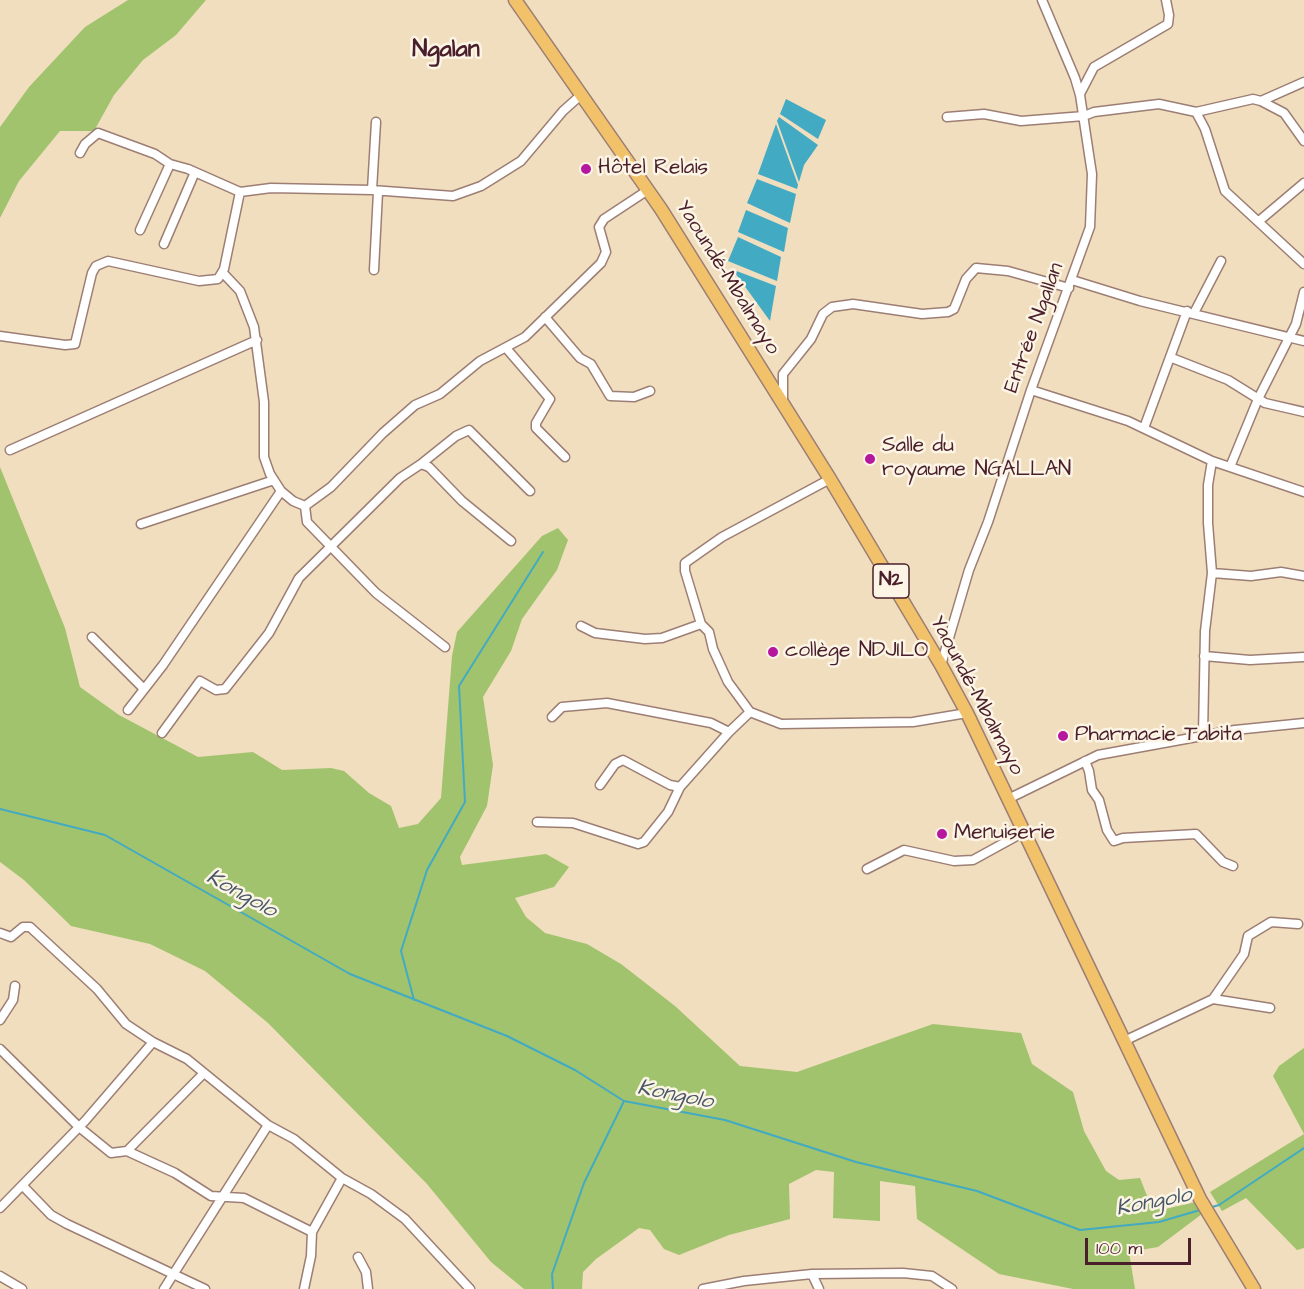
<!DOCTYPE html>
<html>
<head>
<meta charset="utf-8">
<style>
  body { margin:0 }
  #map { position:relative; width:1304px; height:1289px; overflow:hidden; background:#f0debe; font-family:"Architects Daughter",sans-serif }
  canvas { display:block }
  .scale { position:absolute; left:1085px; top:1238px; width:106px; height:27px; box-sizing:border-box; border:3px solid #4a1f2b; border-top:0; padding-left:8px; font-size:18px; line-height:21px; white-space:nowrap; color:#4a1f2b; -webkit-text-stroke:4px #fcf5e5; paint-order:stroke }
</style>
</head>
<body>
<div id="map">
<canvas width="1304" height="1289"></canvas>
<div class="scale">100 m</div>
</div>
<script>
const ctx = document.querySelector('canvas').getContext('2d');
ctx.lineJoin = 'round';
function fillPath(path, color) { ctx.fillStyle = color; ctx.fill(path, 'evenodd'); }
const poly = rows => new Path2D(rows.map(r => 'M' + r).join(''));
function strokePath(path, color, width, dash) { ctx.strokeStyle = color; ctx.lineWidth = width; ctx.lineCap = dash ? 'butt' : 'round'; ctx.setLineDash(dash || []); ctx.stroke(path); }
function write(font, color, halo, rows, align = 'center') {
  ctx.font = font + ' "Architects Daughter",sans-serif'; ctx.lineWidth = 5; ctx.setLineDash([]); ctx.textBaseline = 'middle'; ctx.strokeStyle = halo; ctx.fillStyle = color; for (const [text, x, y, turn = 0] of rows) {
    ctx.save(); ctx.translate(x, y); ctx.rotate((+turn || 0) * Math.PI / 180); ctx.textAlign = isNaN(turn) ? turn : align; if (halo) ctx.strokeText(text, 0, 0); ctx.fillText(text, 0, 0); ctx.restore();
  }
}
fillPath(poly([
  [128,0,206,0,176,35,143,60,114,95,94,131,60,131,19,181,0,218,0,127,29,87,85,27],
  [0,467,65,628,80,687,119,715,198,757,253,752,282,770,331,768,344,771,369,793,391,806,399,828,418,824,441,798,452,656,457,632,542,536,558,528,568,540,557,570,522,619,511,651,483,697,493,765,487,806,460,857,462,865,546,854,569,867,554,887,515,898,526,917,545,933,587,944,621,964,675,1006,740,1066,797,1072,933,1024,1021,1033,1032,1064,1073,1092,1084,1131,1106,1171,1119,1180,1140,1178,1151,1206,1165,1209,1196,1202,1202,1214,1158,1247,1129,1252,1135,1289,1073,1289,999,1274,917,1219,915,1186,880,1181,880,1221,833,1218,834,1172,816,1170,789,1184,790,1219,729,1235,679,1255,664,1249,650,1230,639,1228,596,1259,583,1272,582,1289,524,1289,491,1262,427,1184,268,1023,205,971,150,944,71,926,24,880,0,862],
  [1304,1048,1304,1134,1273,1076,1279,1066],
  [1304,1134,1304,1248,1297,1250,1246,1198,1222,1211,1210,1192]
]), '#a1c36d');
fillPath(poly([
  [786,99,826,120,818,139,780,114],
  [779,117,818,145,804,165,799,182,777,121],
  [776,124,798,185,797,189,758,174],
  [757,179,796,194,790,223,747,203],
  [746,210,788,228,784,252,738,232],
  [738,237,781,257,777,281,728,261],
  [734,270,776,286,770,321,733,270]
]), '#42aac2');
strokePath(poly([
  [0,809,105,835,350,974,507,1036,575,1070,624,1101,725,1120,856,1162,977,1191,1080,1230,1159,1222,1200,1210],
  [414,1000,401,951,427,870,465,802,459,686,543,552],
  [1209,1208,1219,1205,1304,1148],
  [553,1289,552,1274,584,1183,624,1101]
]), '#42aac2', 2);
const minor = poly([
  [1080,94,1094,67,1168,24,1169,15,1166,0],
  [1261,101,1304,82],
  [1196,112,1253,99,1261,101,1284,113,1304,141],
  [947,117,984,114,1021,121,1084,116,1094,112,1159,104,1196,112,1205,129,1225,191,1304,264],
  [80,153,85,144,98,133,155,154,170,164],
  [372,190,376,122],
  [1259,221,1304,183],
  [140,230,170,164,188,169,240,192],
  [164,244,195,172],
  [374,270,378,192],
  [223,273,240,291,254,327,264,402,264,457,270,474,281,491,293,501,305,506,331,487,383,433,415,405,440,394,480,361,525,337,601,263,606,252,599,227,604,219,648,190],
  [1072,280,1140,301,1304,341],
  [1194,313,1221,261],
  [545,317,580,358,591,364,610,396,634,397,650,391],
  [0,336,65,345,75,344,92,273,96,266,108,261,199,281,218,279,224,269,240,192,271,188,372,190,453,196,481,186,521,161,563,111,582,94],
  [506,348,550,399,536,423,536,428,565,457],
  [1172,358,1228,380,1265,403,1304,412],
  [1031,390,1128,421,1212,461,1304,492],
  [783,400,783,374,811,339,823,314,832,307,853,304,922,314,948,312,954,309,966,279,976,268,1008,271,1069,288],
  [1144,428,1187,311],
  [10,450,257,340],
  [421,464,456,436,469,430,530,491],
  [1230,467,1258,399,1296,324,1304,292],
  [830,479,722,537,685,563,685,571,701,624,709,632,713,649,728,682,750,712,781,724,913,722,967,713],
  [305,506,307,522,376,593,445,647],
  [141,524,274,480],
  [1212,573,1251,576,1281,572,1304,576],
  [581,626,595,633,645,639,662,638,701,624],
  [92,637,144,689],
  [1204,656,1250,660,1304,657],
  [941,665,969,570,988,522,1031,390,1090,227,1092,174,1080,95,1075,78,1042,0],
  [128,710,163,665,281,491],
  [552,717,562,707,607,703,711,723,729,732],
  [162,733,200,681,216,690,225,689,269,633,299,578,400,478,421,464,429,467,462,501,511,541],
  [1203,735,1205,631,1212,573,1208,523,1208,485,1212,461],
  [1085,761,1089,771,1092,790,1099,800,1107,830,1114,841,1123,838,1196,834,1223,862,1233,866],
  [600,785,615,764,623,760,670,785,680,787],
  [1008,799,1098,755,1235,730,1304,723],
  [537,822,573,823,638,844,644,842,668,812,680,787,729,732,750,712],
  [867,869,904,850,954,861,973,860,1024,832],
  [0,933,11,937,23,927,30,927,97,989,126,1024,153,1042,187,1059,268,1125,294,1139,342,1178,371,1194,405,1219,470,1289],
  [1213,999,1270,1008],
  [0,1020,13,1000,15,986],
  [1124,1041,1213,999,1244,954,1248,936,1271,922,1298,924],
  [0,1049,79,1127,111,1153,127,1151,175,1173,211,1196,244,1198,312,1232],
  [127,1151,204,1073],
  [23,1186,51,1215,67,1224,205,1289],
  [0,1208,85,1121,153,1042],
  [358,1257,366,1272,368,1289],
  [0,1276,22,1289],
  [164,1289,268,1125],
  [304,1289,311,1256,312,1232,342,1178],
  [703,1289,744,1281,812,1274],
  [819,1289,812,1274,903,1273,932,1276,952,1289]
]);
const highway = poly([
  [515,0,661,209,830,479,941,665,967,713,1200,1199,1254,1289]
]);
strokePath(minor, '#9d7e74', 11);
strokePath(highway, '#9d7e74', 15);
strokePath(minor, '#fff', 8);
strokePath(highway, '#f2c26a', 12);
for (const [x, y, r, color] of [
  [586,169,6,"#b5179e"],
  [870,459,6,"#b5179e"],
  [773,652,6,"#b5179e"],
  [1063,736,6,"#b5179e"],
  [942,834,6,"#b5179e"]
]) { const dot = new Path2D(); dot.arc(x, y, r, 0, 2 * Math.PI); ctx.fillStyle = color; ctx.fill(dot); strokePath(dot, '#fcf5e5', 2); }
for (const [x, y, w] of [
  [891,581,36]
]) { const box = new Path2D(); box.roundRect(x - w / 2, y - 17, w, 34, 4.5); ctx.fillStyle = '#fcf5e5'; ctx.fill(box); strokePath(box, '#4a1f2b', 1.5); }
write('bold 20px', '#4a1f2b', null, [
  ["N2",891,581]
]);
write('21px', '#4a1f2b', '#fcf5e5', [
  ["Hôtel Relais",598,169],
  ["Salle du",882,447],
  ["royaume NGALLAN",882,471],
  ["collège NDJILO",785,652],
  ["Pharmacie Tabita",1075,736],
  ["Menuiserie",954,834]
], 'left');
write('21px', '#4a1f2b', '#fcf5e5', [
  ["Yaoundé-Mbalmayo",727,278,58],
  ["Entrée Ngallan",1035,328,-70],
  ["Yaoundé-Mbalmayo",976,696,62]
]);
write('italic 22px', '#475767', '#fcf5e5', [
  ["Kongolo",241,895,29],
  ["Kongolo",675,1096,11],
  ["Kongolo",1154,1203,-11]
]);
write('bold 24px', '#4a1f2b', '#fcf5e5', [
  ["Ngalan",446,51]
]);
</script>
</body>
</html>
